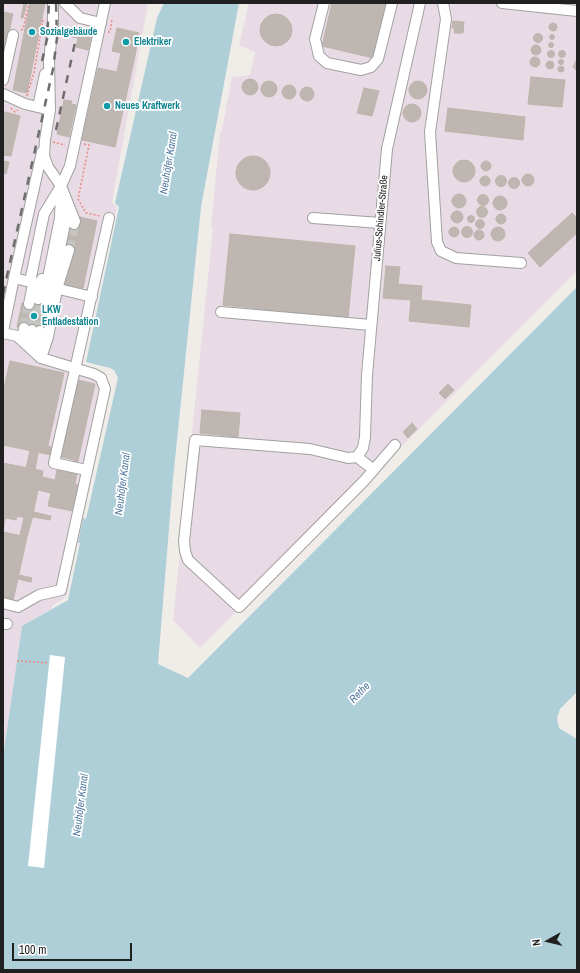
<!DOCTYPE html>
<html>
<head>
<meta charset="utf-8">
<style>
  body { margin:0 }
  #map { position:relative; width:580px; height:973px; overflow:hidden; background:#f0ede8; font-family:"Archivo Narrow",sans-serif }
  canvas { display:block }
  .frame { position:absolute; inset:0; border:4px solid #202020; pointer-events:none }
  .north { position:absolute; left:528px; top:921px; width:40px; height:40px; -webkit-text-stroke:3px #fff; paint-order:stroke; rotate:262deg; font-size:11px; font-weight:700; line-height:16px; text-align:center; color:#202020 }
  .north::after { content:''; display:block; margin:auto; width:14px; height:18px; background:#202020; clip-path:polygon(50% 0,100% 100%,50% 72%,0 100%) }
  .scale { position:absolute; left:12px; top:943px; width:120px; height:18px; box-sizing:border-box; border:2px solid #202020; border-top:0; padding-left:5px; font-size:12px; line-height:14px; white-space:nowrap; color:#202020; -webkit-text-stroke:3px #fff; paint-order:stroke }
</style>
</head>
<body>
<div id="map">
<canvas width="580" height="973"></canvas>
<div class="frame"></div>
<div class="north">N</div>
<div class="scale">100 m</div>
</div>
<script>
const ctx = document.querySelector('canvas').getContext('2d');
ctx.lineJoin = 'round';
function fillPath(path, color) { ctx.fillStyle = color; ctx.fill(path, 'evenodd'); }
const poly = rows => new Path2D(rows.map(r => 'M' + r).join(''));
function strokePath(path, color, width, dash) { ctx.strokeStyle = color; ctx.lineWidth = width; ctx.lineCap = dash ? 'butt' : 'round'; ctx.setLineDash(dash || []); ctx.stroke(path); }
function write(font, color, halo, rows, align = 'center') {
  ctx.font = font + ' "Archivo Narrow",sans-serif'; ctx.lineWidth = 3.5; ctx.setLineDash([]); ctx.textBaseline = 'middle'; ctx.strokeStyle = halo; ctx.fillStyle = color; for (const [text, x, y, turn = 0] of rows) {
    ctx.save(); ctx.translate(x, y); ctx.rotate((+turn || 0) * Math.PI / 180); ctx.textAlign = isNaN(turn) ? turn : align; if (halo) ctx.strokeText(text, 0, 0); ctx.fillText(text, 0, 0); ctx.restore();
  }
}
fillPath(poly([
  [3,3,148,3,112,202,117,207,82,364,84,367,102,373,106,377,109,388,66,597,52,606,51,609,22,626,3,757],
  [249,3,577,3,577,271,200,648,173,620,213,228,211,227,220,132,222,130,232,77,250,75,255,52,239,45]
]), '#e8dbe5');
fillPath(poly([
  [164,3,239,3,201,207,173,479,158,664,188,678,577,287,577,692,560,709,557,718,559,728,577,739,577,970,3,970,3,757,22,626,68,600,80,543,78,543,83,518,86,519,118,378,114,370,110,368,86,362,119,207,115,203,157,18]
]), '#aecfd8');
fillPath(poly([
  [50,655,65,657,44,868,28,866]
]), '#fff');
const building = poly([
  [24,3,27,3,23,18,21,18,24,3],
  [30,3,45,3,27,93,13,90,30,3],
  [332,3,386,3,373,58,322,46,332,3],
  [3,12,13,14,3,59,3,12],
  '260 30a16 16 0 1 1 32 0a16 16 0 1 1-32 0Z',
  [453,21,464,22,463,33,454,33,455,28,452,28,453,21],
  '549 27a4 4 0 1 1 8 0a4 4 0 1 1-8 0Z',
  [74,26,93,30,88,50,76,47,78,38,72,37,74,26],
  [117,28,139,33,135,56,112,51,117,28],
  '533.5 38a4.5 4.5 0 1 1 9 0a4.5 4.5 0 1 1-9 0Z',
  '549.5 37a2.5 2.5 0 1 1 5 0a2.5 2.5 0 1 1-5 0Z',
  '548.5 45a2.5 2.5 0 1 1 5 0a2.5 2.5 0 1 1-5 0Z',
  '531 50a5 5 0 1 1 10 0a5 5 0 1 1-10 0Z',
  '547.5 54a3.5 3.5 0 1 1 7 0a3.5 3.5 0 1 1-7 0Z',
  '558.5 54a3.5 3.5 0 1 1 7 0a3.5 3.5 0 1 1-7 0Z',
  [121,53,135,56,115,147,82,140,98,68,117,72,121,53],
  '530 62a5 5 0 1 1 10 0a5 5 0 1 1-10 0Z',
  '558.5 62a2.5 2.5 0 1 1 5 0a2.5 2.5 0 1 1-5 0Z',
  [576,61,577,61,577,71,573,67,576,61],
  '546 65a4 4 0 1 1 8 0a4 4 0 1 1-8 0Z',
  '558 69a3 3 0 1 1 6 0a3 3 0 1 1-6 0Z',
  [531,77,565,80,562,107,528,104,531,77],
  '242 87a8 8 0 1 1 16 0a8 8 0 1 1-16 0Z',
  '409 90a9 9 0 1 1 18 0a9 9 0 1 1-18 0Z',
  '261 89a8 8 0 1 1 16 0a8 8 0 1 1-16 0Z',
  '282 92a7 7 0 1 1 14 0a7 7 0 1 1-14 0Z',
  '300 94a7 7 0 1 1 14 0a7 7 0 1 1-14 0Z',
  [364,88,379,91,372,116,357,113,364,88],
  [64,100,72,101,71,104,76,105,69,137,57,134,64,100],
  '403 113a9 9 0 1 1 18 0a9 9 0 1 1-18 0Z',
  [448,108,525,117,523,140,445,131,448,108],
  [5,112,20,116,11,156,3,155,3,120,5,112],
  '236 173a17 17 0 1 1 34 0a17 17 0 1 1-34 0Z',
  '453 171a11 11 0 1 1 22 0a11 11 0 1 1-22 0Z',
  '481 166a5 5 0 1 1 10 0a5 5 0 1 1-10 0Z',
  [3,161,9,162,6,174,3,173,3,161],
  '522 180a6 6 0 1 1 12 0a6 6 0 1 1-12 0Z',
  '495.5 181a5.5 5.5 0 1 1 11 0a5.5 5.5 0 1 1-11 0Z',
  '480 181a5 5 0 1 1 10 0a5 5 0 1 1-10 0Z',
  '508.5 183a5.5 5.5 0 1 1 11 0a5.5 5.5 0 1 1-11 0Z',
  '452 201a7 7 0 1 1 14 0a7 7 0 1 1-14 0Z',
  '477.5 200a5.5 5.5 0 1 1 11 0a5.5 5.5 0 1 1-11 0Z',
  '493 203a7 7 0 1 1 14 0a7 7 0 1 1-14 0Z',
  '476.5 212a5.5 5.5 0 1 1 11 0a5.5 5.5 0 1 1-11 0Z',
  '451 217a6 6 0 1 1 12 0a6 6 0 1 1-12 0Z',
  [572,213,577,218,577,233,540,267,528,253,572,213],
  '496 219a5 5 0 1 1 10 0a5 5 0 1 1-10 0Z',
  '467.5 219a3.5 3.5 0 1 1 7 0a3.5 3.5 0 1 1-7 0Z',
  [80,217,97,221,83,288,65,285,72,250,65,249,70,223,78,225,80,217],
  '475.5 224a4.5 4.5 0 1 1 9 0a4.5 4.5 0 1 1-9 0Z',
  '461.5 232a5.5 5.5 0 1 1 11 0a5.5 5.5 0 1 1-11 0Z',
  '449 232a5 5 0 1 1 10 0a5 5 0 1 1-10 0Z',
  '491 234a7 7 0 1 1 14 0a7 7 0 1 1-14 0Z',
  '474 235a5 5 0 1 1 10 0a5 5 0 1 1-10 0Z',
  [230,234,355,246,348,318,223,305,230,234],
  [386,266,400,267,398,284,422,286,421,300,471,305,469,327,409,321,411,300,383,298,386,266],
  [35,299,51,302,45,332,17,327,22,303,34,305,35,299],
  [10,361,64,373,46,454,3,445,3,393,10,361],
  [78,380,95,384,78,461,61,457,78,380],
  [448,384,454,390,445,399,439,393,448,384],
  [202,410,240,413,238,437,200,433,202,410],
  [412,423,417,429,408,438,403,432,412,423],
  [48,446,62,449,61,457,46,454,48,446],
  [30,451,38,453,35,470,26,468,30,451],
  [74,460,78,461,75,473,77,474,76,479,56,475,57,470,71,473,74,460],
  [3,463,43,471,42,477,55,480,56,475,76,479,75,484,78,485,72,511,48,506,51,493,38,490,32,519,17,516,16,520,6,518,7,514,3,513,3,463],
  [34,512,51,516,50,520,33,517,34,512],
  [3,513,6,514,3,531,3,513],
  [24,518,32,519,27,537,20,535,24,518],
  [3,532,27,537,13,601,3,599,3,532],
  [19,575,32,578,31,582,18,579,19,575]
]);
fillPath(building, '#bdb6b1');
strokePath(building, '#c0b4ac', 1);
strokePath(poly([
  [69,250,74,224],
  [24,328,29,304],
  [32,330,38,299],
  [40,331,46,301]
]), '#c6c4c0', 10, [10, 5]);
const minor = poly([
  [65,3,80,18,101,23],
  [324,3,315,39,319,56,327,63,361,70,371,67,378,59,392,3],
  [443,3,446,19,430,132,437,242,441,251,456,258,521,263],
  [502,3,577,11],
  [3,80,13,35],
  [3,94,25,104,50,110],
  [38,107,45,74],
  [42,152,14,278,92,297],
  [313,218,380,223],
  [74,224,75,221,61,186,70,166,105,3],
  [49,287,48,278,60,218,61,191],
  [38,299,42,279],
  [46,301,54,277,66,219,63,203],
  [29,304,33,284,31,277,44,214,61,186,48,167,44,156,45,140,50,110,49,61,53,24,53,3],
  [221,312,371,325],
  [3,331,14,278],
  [3,333,17,336,41,358,94,374,101,378,105,389,61,590,39,595,18,607,3,603],
  [22,341,24,328],
  [29,347,32,330],
  [35,352,40,331],
  [41,358,48,337,57,289,69,250],
  [395,445,364,481,239,607,188,560,185,551,184,541,195,440,310,449,348,458,357,457,363,448,365,437,367,375,387,149,420,3],
  [357,457,374,470],
  [86,470,54,463,109,218],
  [3,624,7,624]
]);
strokePath(minor, '#a1a1a1', 12);
strokePath(poly([
  [21,30,23,29,29,3],
  [108,32,110,32,112,19],
  [27,96,34,72,43,20],
  [11,108,15,112,18,110],
  [53,142,65,145],
  [84,144,89,145,78,199,86,213,100,216],
  [17,661,49,663]
]), '#ea897f', 1.5, [2, 2]);
strokePath(minor, '#fff', 10);
strokePath(poly([
  [42,61,47,39,49,3],
  [56,130,76,38],
  [3,294,53,69,57,38,56,3]
]), '#6e6e6e', 2.5, [8, 8]);
for (const [x, y, r, color] of [
  [32,32,4,"#0f9aa8"],
  [126,42,4,"#0f9aa8"],
  [107,106,4,"#0f9aa8"],
  [34,316,4,"#0f9aa8"]
]) { const dot = new Path2D(); dot.arc(x, y, r, 0, 2 * Math.PI); ctx.fillStyle = color; ctx.fill(dot); strokePath(dot, '#fff', 1.5); }
write('bold 10px', '#0d838f', '#fff', [
  ["Sozialgebäude",40,32],
  ["Elektriker",134,42],
  ["Neues Kraftwerk",115,106],
  ["LKW",42,310],
  ["Entladestation",42,322]
], 'left');
write('10px', '#202020', '#fff', [
  ["Julius-Schindler-Straße",381,218,-85]
]);
write('italic 11px', '#547a9e', '#fff', [
  ["Neuhöfer Kanal",169,163,-81],
  ["Neuhöfer Kanal",123,484,-83],
  ["Rethe",360,693,-46],
  ["Neuhöfer Kanal",81,805,-83]
]);
</script>
</body>
</html>
